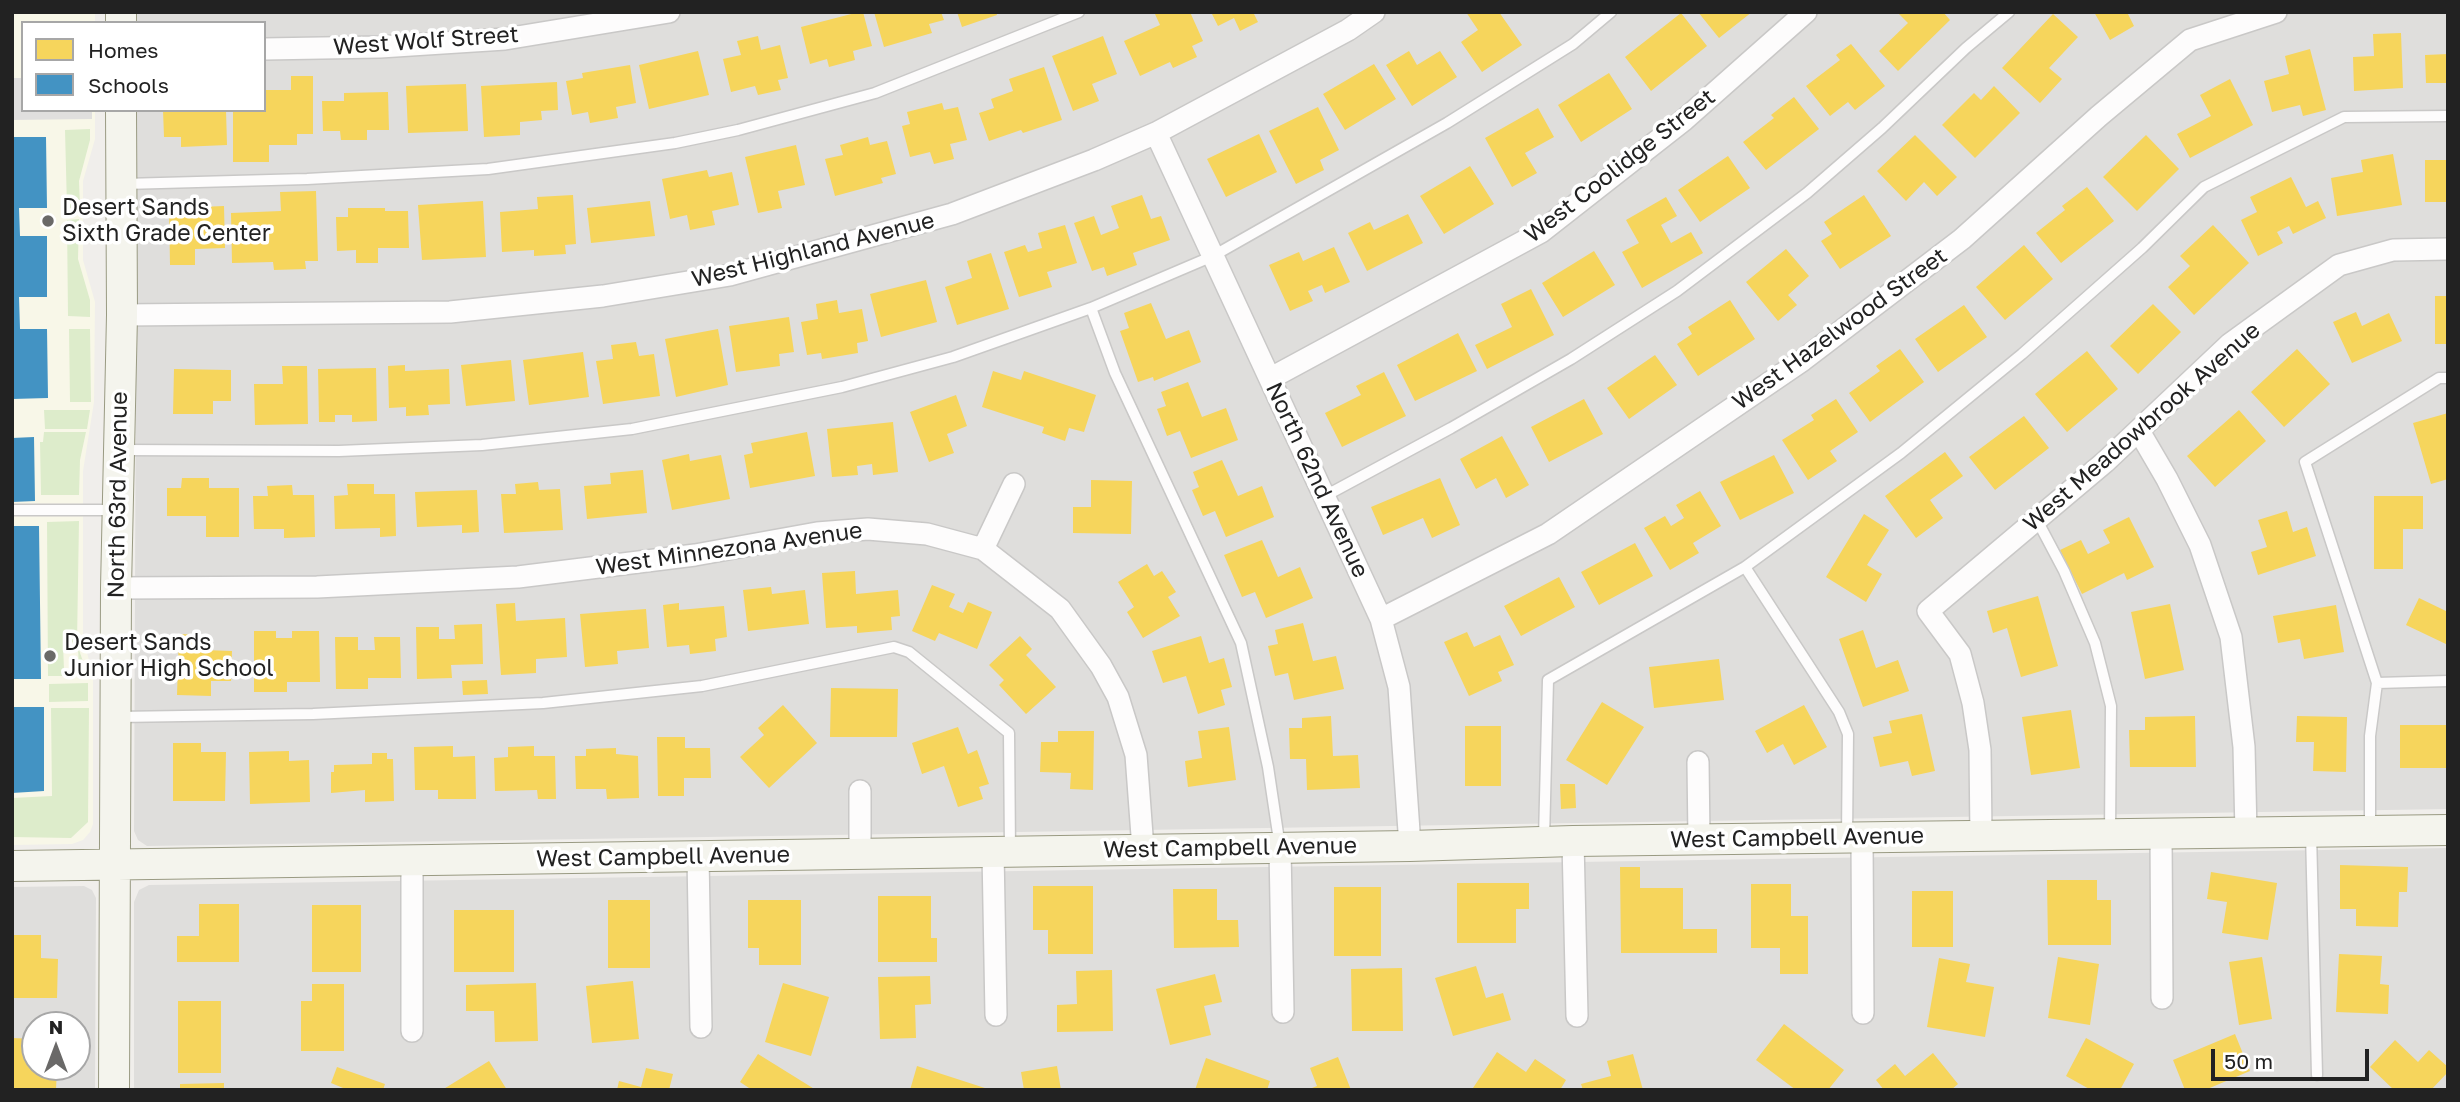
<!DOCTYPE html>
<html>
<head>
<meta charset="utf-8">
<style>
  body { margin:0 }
  #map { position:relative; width:2460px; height:1102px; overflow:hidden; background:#f0eeeb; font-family:"Golos Text",sans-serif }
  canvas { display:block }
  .frame { position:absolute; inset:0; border:14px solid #222; pointer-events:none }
  .legend { position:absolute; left:21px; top:21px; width:245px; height:91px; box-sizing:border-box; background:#fff; border:2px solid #a7a7a7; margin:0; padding:9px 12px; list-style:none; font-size:21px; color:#222 }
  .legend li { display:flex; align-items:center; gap:14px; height:35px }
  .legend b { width:35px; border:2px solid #a7a7a7 }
  .north { position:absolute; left:21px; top:1011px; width:70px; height:70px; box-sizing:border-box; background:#fff; border:2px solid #a7a7a7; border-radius:50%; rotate:0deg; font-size:19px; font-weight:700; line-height:28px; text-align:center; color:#222 }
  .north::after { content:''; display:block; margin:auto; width:24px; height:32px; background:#6a6968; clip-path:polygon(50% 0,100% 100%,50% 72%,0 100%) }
  .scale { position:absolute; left:2211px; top:1049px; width:158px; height:32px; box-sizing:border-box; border:4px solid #222; border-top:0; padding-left:9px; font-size:21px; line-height:24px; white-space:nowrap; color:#222; -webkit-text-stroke:5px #fff; paint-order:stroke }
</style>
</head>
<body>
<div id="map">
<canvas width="2460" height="1102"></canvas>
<div class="frame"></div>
<ul class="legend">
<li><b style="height:19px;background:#f6d55c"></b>Homes</li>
<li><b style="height:19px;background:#4393c3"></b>Schools</li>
</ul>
<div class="north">N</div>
<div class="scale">50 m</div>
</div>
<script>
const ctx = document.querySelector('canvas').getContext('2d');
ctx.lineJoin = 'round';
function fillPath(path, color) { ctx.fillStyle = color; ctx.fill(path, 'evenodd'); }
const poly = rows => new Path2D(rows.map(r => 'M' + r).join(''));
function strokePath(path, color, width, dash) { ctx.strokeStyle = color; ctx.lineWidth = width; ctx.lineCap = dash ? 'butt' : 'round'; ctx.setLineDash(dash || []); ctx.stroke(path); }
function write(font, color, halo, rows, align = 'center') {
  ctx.font = font + ' "Golos Text",sans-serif'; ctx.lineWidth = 7; ctx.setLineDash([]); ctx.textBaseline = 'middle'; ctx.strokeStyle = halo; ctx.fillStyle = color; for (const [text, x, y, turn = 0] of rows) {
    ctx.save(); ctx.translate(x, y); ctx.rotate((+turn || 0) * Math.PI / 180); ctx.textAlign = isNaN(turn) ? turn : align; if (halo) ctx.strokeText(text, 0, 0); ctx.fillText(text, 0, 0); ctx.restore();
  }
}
fillPath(poly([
  [137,12,2448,12,2448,809,147,846,138,840,134,831,137,110,264,110,264,23,137,23],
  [2448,848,2448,1090,134,1090,134,902,139,890,149,885],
  [84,886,92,890,96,898,95,1090,12,1090,12,887],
  [35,1025,77,1025,77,1067,35,1067]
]), '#dfdedc');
fillPath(poly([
  [12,12,95,12,95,23,23,23,23,110,95,110,95,139,83,181,83,260,95,302,94,402,83,471,83,637,93,676,93,824,90,832,83,840,72,844,12,845]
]), '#f8f7e8');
fillPath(poly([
  [90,129,90,140,79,181,80,208,67,208,65,130],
  [79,219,78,259,90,300,90,317,68,316,67,220],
  [69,329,90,329,91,402,70,402],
  [44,410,90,410,87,429,45,429],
  [44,432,86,432,80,460,79,495,41,495,40,442,43,442],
  [79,521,77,642,63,643,64,670,79,670,78,647,88,676,48,676,47,522],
  [88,683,88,701,49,702,49,684],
  [51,708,89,708,88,822,71,838,12,837,12,798,52,796]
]), '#ddeccb');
fillPath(poly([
  [12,78,23,78,23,110,92,110,92,119,12,120]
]), '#e0dfde');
fillPath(poly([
  [859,12,863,12,872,46,853,51,855,60,829,67,827,59,810,64,801,27],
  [874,12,941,12,944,20,929,24,932,33,884,47],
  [957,12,996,12,997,15,962,27],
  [1160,12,1190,12,1203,41,1192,46,1197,57,1173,68,1170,62,1140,76,1124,41,1160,25,1155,14],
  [1211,12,1253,12,1258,22,1240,31,1234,18,1218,26],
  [1466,12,1499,12,1522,45,1482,72,1461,42,1478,30],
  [1698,12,1752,12,1719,38],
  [1897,12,1943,12,1950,20,1898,71,1879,51,1908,23],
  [2094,12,2127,12,2134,26,2110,40],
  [1681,13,1707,46,1651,91,1625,57],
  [2053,14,2078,37,2049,68,2062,79,2040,103,2002,68],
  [2401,33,2403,88,2354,91,2353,57,2374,56,2373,34],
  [758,36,761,50,780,45,788,78,778,80,781,90,758,95,755,86,731,92,723,59,741,55,737,41],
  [1103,36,1117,74,1092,84,1099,101,1073,111,1052,56],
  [1851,44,1885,86,1855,110,1848,102,1830,116,1806,86,1840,60,1836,55],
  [2310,49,2326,110,2303,116,2300,105,2272,112,2264,81,2289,74,2285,56],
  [698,51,709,95,649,109,639,65],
  [1409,51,1417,65,1440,51,1457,77,1412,106,1386,65],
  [2448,54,2448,83,2426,83,2425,55],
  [1374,64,1396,99,1345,130,1323,94],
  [630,65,636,103,616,107,618,118,590,123,588,112,572,115,566,81,583,78,582,73],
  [1044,67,1062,120,1023,133,1021,130,989,141,979,113,994,108,991,99,1013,91,1009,79],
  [1609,73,1632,109,1581,142,1558,105],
  [291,76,313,76,313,134,297,134,297,145,269,145,269,162,233,162,233,110,264,110,264,90,291,90],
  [2230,79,2253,125,2190,158,2177,134,2211,116,2200,95],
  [557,82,558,110,541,111,542,120,520,122,520,135,484,137,481,86],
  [466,84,468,131,408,133,406,86],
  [1994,86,2020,113,1975,158,1942,125,1974,93,1981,100],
  [388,92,389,130,367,130,367,140,341,140,340,131,323,131,322,101,344,101,344,93],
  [1794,97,1819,129,1766,170,1743,142,1774,118,1771,115],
  [942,103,944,110,958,107,967,140,950,144,954,159,934,164,930,152,910,157,902,126,910,124,907,112],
  [1318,107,1339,150,1320,160,1324,170,1296,184,1269,131],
  [1538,108,1554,137,1525,153,1537,173,1512,187,1485,138],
  [163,110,226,110,227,145,181,147,181,137,164,137],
  [1259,134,1277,172,1226,197,1207,159],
  [1915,135,1957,177,1937,196,1924,182,1906,201,1877,171],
  [2146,135,2179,169,2137,211,2103,177],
  [868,137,870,145,887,141,896,174,881,178,883,183,835,196,825,159,843,155,840,145],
  [796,145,805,185,778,191,782,208,758,213,745,157],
  [2393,154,2402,205,2337,216,2331,178,2363,172,2361,160],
  [1728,156,1750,188,1700,222,1678,190],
  [2425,160,2448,160,2448,202,2425,202],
  [1470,166,1494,204,1444,234,1420,196],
  [707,170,709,177,732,172,739,205,712,211,715,225,690,230,687,215,670,219,662,179],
  [2291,177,2306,207,2318,201,2326,218,2293,234,2289,226,2277,232,2283,243,2258,256,2241,220,2257,212,2250,197],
  [2087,187,2114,221,2061,263,2036,233,2065,210,2062,206],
  [316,191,318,261,305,261,306,269,274,270,273,262,232,263,231,213,281,211,280,192],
  [573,195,576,244,565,245,566,254,534,256,534,250,502,252,500,212,538,209,537,197],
  [1142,195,1151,219,1161,216,1170,240,1133,253,1137,265,1107,276,1104,267,1092,271,1074,223,1094,216,1101,235,1119,228,1111,206],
  [1864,195,1891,236,1840,269,1821,241,1832,234,1824,222],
  [1666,197,1677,216,1661,225,1671,243,1691,232,1703,253,1642,288,1622,252,1639,243,1626,220],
  [483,201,486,257,422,260,418,205],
  [650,201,655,236,591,243,587,208],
  [200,205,200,207,224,206,225,248,195,249,195,265,170,265,169,206],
  [348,208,385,208,385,211,408,211,409,248,378,248,378,263,356,263,356,250,337,251,336,217,348,217],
  [1408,214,1423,243,1367,271,1348,233,1370,222,1374,230],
  [1065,225,1077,263,1047,272,1052,287,1019,297,1004,252,1025,245,1028,252,1042,248,1038,233],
  [2213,225,2249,263,2194,315,2168,287,2190,266,2180,256],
  [2024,245,2053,279,2005,320,1976,287],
  [1334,247,1350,282,1325,293,1322,285,1308,291,1313,301,1290,311,1269,265,1299,252,1303,261],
  [1786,249,1809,276,1788,295,1797,305,1778,321,1746,282],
  [1594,251,1615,285,1563,317,1542,283],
  [991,253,1009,309,957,325,945,287,972,278,967,261],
  [926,280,937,322,881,337,870,294],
  [1531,289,1554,335,1487,369,1475,345,1512,327,1501,304],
  [2435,296,2448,296,2448,344,2435,344],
  [837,300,839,313,862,309,868,341,857,343,858,353,822,359,821,353,807,355,801,322,818,319,816,304],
  [1730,300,1755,339,1698,376,1677,344,1692,334,1688,327],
  [1151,303,1166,339,1189,330,1201,362,1154,381,1153,377,1138,382,1120,331,1129,328,1124,313],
  [2153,304,2181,332,2138,374,2110,346],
  [1964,305,1987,337,1938,372,1915,339],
  [2356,312,2362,326,2389,313,2402,341,2352,363,2333,322],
  [789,317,794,352,779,354,780,366,736,372,729,326],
  [718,329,728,385,676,397,665,339],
  [1458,333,1477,371,1415,401,1397,365],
  [636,342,639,356,654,354,660,396,603,404,596,361,613,359,611,345],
  [1900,349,1924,382,1870,422,1849,393,1880,371,1876,366],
  [2297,349,2330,384,2284,427,2251,392],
  [2087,351,2118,389,2067,432,2035,394],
  [583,352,589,397,529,405,523,360],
  [1655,355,1677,385,1629,419,1607,388],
  [511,360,515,401,466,406,461,365],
  [405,365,405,371,449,369,450,404,428,405,429,415,406,416,406,407,389,408,388,366],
  [282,366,307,366,308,424,255,425,254,384,283,384],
  [376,368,377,421,352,422,352,415,335,415,335,422,319,422,318,369],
  [174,369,231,370,231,401,213,401,213,414,173,414],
  [993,371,1021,380,1024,371,1096,395,1084,432,1069,428,1065,441,1042,433,1044,427,982,407],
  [1384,372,1406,416,1342,447,1325,413,1361,395,1356,386],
  [1188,382,1202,417,1226,408,1238,440,1191,458,1180,431,1167,436,1157,409,1166,406,1161,392],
  [956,395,967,426,947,434,954,453,929,462,910,412],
  [1584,399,1603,434,1549,462,1531,427],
  [1836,399,1858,432,1830,451,1837,461,1808,480,1782,440,1814,420,1811,415],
  [2239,410,2266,441,2215,487,2187,456],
  [2448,413,2448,479,2431,484,2413,423],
  [2024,416,2049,448,1995,490,1969,457],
  [893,422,898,472,873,475,872,464,857,466,858,475,832,477,827,429],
  [807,432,815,476,750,488,744,455,753,453,751,443],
  [1502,436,1529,485,1506,498,1496,478,1476,489,1460,459],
  [1945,452,1963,476,1930,500,1943,518,1916,538,1885,496],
  [689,454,690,461,721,455,730,499,672,510,662,460],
  [1774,455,1794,493,1740,520,1720,482],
  [1222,460,1238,496,1262,486,1274,517,1226,537,1215,511,1203,516,1192,490,1199,487,1193,472],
  [643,470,647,513,587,519,584,486,611,484,610,473],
  [182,478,209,478,209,488,239,488,239,537,206,537,206,516,167,516,167,488,181,488],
  [1440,478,1460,525,1432,538,1423,518,1383,535,1371,507],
  [1091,480,1132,481,1131,534,1073,533,1073,507,1091,507],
  [538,482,539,490,560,489,563,530,504,533,501,494,516,494,515,484],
  [347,484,374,484,374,494,395,494,396,536,380,537,380,528,335,529,334,496,348,495],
  [292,485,293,495,314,495,315,537,284,538,284,529,254,529,253,496,268,496,267,486],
  [477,490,479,532,462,533,462,525,417,527,415,492],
  [1700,491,1721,526,1693,543,1699,553,1670,570,1644,528,1665,516,1671,526,1684,518,1676,505],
  [2374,496,2423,496,2423,529,2403,529,2403,569,2374,569],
  [2287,511,2293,532,2307,527,2316,556,2258,575,2251,552,2267,547,2258,520],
  [1864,514,1889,530,1867,565,1882,574,1866,602,1826,577],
  [2129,517,2154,567,2127,580,2124,573,2082,594,2060,550,2081,540,2088,554,2110,543,2103,530],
  [1262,540,1278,577,1300,567,1313,598,1266,618,1255,592,1242,597,1224,555],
  [1635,543,1653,576,1599,605,1581,572],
  [1147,564,1154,576,1162,571,1176,592,1168,597,1180,616,1143,638,1127,612,1134,607,1118,582],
  [855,571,856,594,898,590,900,616,891,617,892,630,857,633,857,626,826,628,822,573],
  [1559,577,1575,607,1521,636,1504,606],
  [932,585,955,594,949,607,963,613,968,602,992,612,977,649,939,633,935,641,912,631],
  [771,587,772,594,805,590,809,624,748,631,743,590],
  [2038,596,2058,666,2021,677,2007,628,1993,633,1987,611],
  [2419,598,2448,612,2448,645,2406,625],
  [515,603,516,621,565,618,567,657,536,659,536,673,501,675,496,604],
  [679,603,679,610,724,606,727,637,715,639,716,651,690,654,689,645,667,647,663,605],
  [2170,604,2184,670,2145,679,2131,612],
  [2336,605,2344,652,2304,659,2300,639,2278,643,2273,616],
  [646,609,649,648,617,651,618,664,585,667,580,614],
  [1303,623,1313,661,1336,656,1344,689,1294,700,1288,673,1275,676,1268,646,1278,644,1275,630],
  [482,624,483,664,451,665,452,678,417,679,416,627,439,627,439,639,455,639,454,625],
  [1863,630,1876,668,1898,660,1909,691,1863,707,1839,639],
  [254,631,276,631,276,638,292,638,292,631,319,631,320,682,287,682,287,692,254,692],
  [1467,632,1474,647,1500,635,1514,665,1498,672,1502,681,1469,696,1444,642],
  [179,634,204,635,204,650,232,651,231,681,211,681,211,696,177,695],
  [1020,636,1032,649,1026,655,1056,687,1026,714,999,685,1004,680,989,665],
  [1201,636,1209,663,1224,658,1232,687,1221,690,1225,705,1198,714,1186,676,1163,683,1152,651],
  [335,637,358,637,358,650,375,650,374,637,400,637,401,678,368,678,368,689,336,689],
  [1719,659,1724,700,1654,708,1649,667],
  [487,680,488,694,463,695,462,681],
  [831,688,898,689,897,737,830,737],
  [1602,702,1644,727,1607,785,1566,760],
  [783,705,817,743,769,788,740,757,764,735,758,728],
  [1804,705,1827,747,1794,765,1783,744,1767,753,1755,731],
  [2071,710,2080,768,2031,775,2022,717],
  [1922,714,1935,771,1912,776,1908,761,1880,767,1873,737,1892,733,1889,721],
  [1331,716,1333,756,1358,755,1360,788,1307,790,1306,759,1290,759,1289,728,1302,728,1302,718],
  [2195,716,2196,767,2130,767,2129,730,2145,730,2145,717],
  [2297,716,2347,717,2346,772,2313,771,2314,742,2296,742],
  [2400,725,2448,725,2448,768,2400,768],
  [1465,726,1501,726,1501,786,1465,786],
  [958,727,968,754,977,750,989,784,979,787,983,799,958,807,944,766,922,774,912,743],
  [1229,727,1236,780,1188,787,1185,761,1202,758,1198,731],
  [1058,731,1094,731,1093,790,1070,789,1071,773,1040,772,1041,742,1058,742],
  [657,737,685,737,685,748,710,748,711,778,684,778,684,796,658,796],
  [173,743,201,743,201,752,226,752,225,801,173,801],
  [453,746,453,757,475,756,476,799,438,799,438,790,415,790,414,747],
  [534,746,534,756,555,756,556,799,538,799,537,790,495,791,494,758,508,757,508,747],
  [616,748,616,754,638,756,639,798,607,799,606,789,576,789,575,756,586,756,586,749],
  [289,751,289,761,309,760,310,802,250,804,249,752],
  [372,753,387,753,387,759,393,759,394,801,365,802,365,790,331,793,331,772,334,772,334,765,372,764],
  [1560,784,1575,784,1576,808,1561,809],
  [2340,865,2408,867,2407,892,2399,892,2398,927,2356,926,2356,909,2340,909],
  [1620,867,1640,867,1640,888,1683,888,1683,929,1717,929,1717,953,1621,953],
  [2211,872,2277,883,2268,940,2222,933,2227,902,2207,899],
  [2047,880,2097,880,2097,900,2111,900,2111,945,2048,945],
  [1457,883,1529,883,1529,909,1516,909,1516,943,1457,943],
  [1751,884,1791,884,1791,916,1808,916,1808,974,1780,974,1780,948,1751,948],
  [1033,886,1093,886,1093,954,1048,954,1048,930,1033,930],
  [1334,887,1381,887,1381,956,1334,956],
  [1173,889,1217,889,1217,920,1238,920,1239,947,1174,948],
  [1912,891,1953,891,1953,947,1912,947],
  [878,896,931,896,931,938,937,938,937,962,878,962],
  [608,900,650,900,650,968,608,968],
  [748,900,801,900,801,965,759,965,759,948,748,948],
  [199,904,239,904,239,962,177,962,177,936,199,936],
  [312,905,361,905,361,972,312,972],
  [454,910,514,910,514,972,454,972],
  [12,935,41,935,41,958,58,959,57,998,13,998],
  [2339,954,2382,956,2380,984,2389,985,2388,1014,2336,1012],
  [2058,957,2099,964,2090,1025,2048,1018],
  [2262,957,2272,1019,2239,1025,2229,962],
  [1939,958,1970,964,1966,982,1994,987,1985,1037,1927,1027],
  [1476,966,1486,998,1503,993,1511,1020,1453,1036,1435,978],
  [1402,968,1403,1031,1352,1031,1351,969],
  [1112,970,1113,1031,1057,1032,1057,1005,1077,1004,1076,971],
  [1215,974,1222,1002,1204,1006,1211,1035,1170,1045,1156,989],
  [930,976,931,1004,915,1005,916,1038,880,1039,878,977],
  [633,981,639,1039,592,1043,586,986],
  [536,983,538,1041,495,1042,494,1011,466,1011,466,985],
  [783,983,829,997,811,1056,765,1042],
  [312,984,344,984,344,1051,301,1051,301,1001,312,1001],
  [178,1001,221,1001,221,1073,178,1073],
  [1784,1024,1844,1070,1828,1090,1796,1090,1756,1060],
  [2235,1034,2250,1071,2205,1090,2185,1090,2173,1060],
  [12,1038,35,1039,35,1067,57,1067,56,1090,12,1090],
  [2086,1038,2134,1064,2120,1090,2091,1090,2066,1076],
  [2395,1040,2418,1062,2429,1050,2448,1067,2448,1072,2431,1090,2394,1090,2370,1067],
  [1497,1052,1526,1072,1535,1059,1566,1080,1560,1090,1475,1090,1473,1088],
  [1933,1053,1958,1084,1951,1090,1884,1090,1876,1080,1895,1064,1905,1076],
  [758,1054,816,1090,752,1090,740,1082],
  [1633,1054,1643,1090,1583,1090,1581,1084,1611,1076,1607,1061],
  [1338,1057,1351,1090,1307,1090,1317,1086,1310,1068],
  [1206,1058,1270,1081,1267,1090,1195,1090],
  [489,1061,507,1090,442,1090],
  [917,1066,988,1089,988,1090,910,1090],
  [1057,1066,1061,1090,1024,1090,1021,1072],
  [337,1067,385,1084,383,1090,348,1090,331,1083],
  [646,1068,673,1074,669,1090,617,1090,619,1081,641,1087],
  [224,1083,224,1090,180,1090,180,1084]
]), '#f6d55c');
fillPath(poly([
  [12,137,46,137,47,208,19,208,20,236,47,236,47,297,19,297,20,329,47,329,48,398,12,399],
  [34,437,35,501,12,502,12,438],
  [12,526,39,526,41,679,12,679],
  [12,707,44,707,44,791,12,793]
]), '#4393c3');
const lane = poly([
  [124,184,307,179,488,169,675,143,738,130,875,93,1079,12],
  [1091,308,1115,373,1241,643,1268,767,1280,847],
  [122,450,339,451,482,445,632,429,842,387,953,357,1091,308,1213,256,1447,123,1573,44,1611,12],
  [1325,496,1451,428,1571,359,1677,291,1807,193,1882,128,1966,48,2009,12],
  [12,510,114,510],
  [2037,520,2064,571,2095,643,2111,706,2110,833],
  [1745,567,1839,712,1848,734,1847,836],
  [2377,683,2448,681],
  [118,717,313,714,543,703,702,686,894,647,909,652,1009,733,1010,851],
  [2370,830,2370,736,2377,683,2305,462,2439,378,2448,378],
  [2311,833,2317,1075],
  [1544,839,1548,680,1745,567,1901,453,2022,354,2142,248,2204,187,2344,117,2448,116]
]);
const street = poly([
  [264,49,380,47,505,39,669,12],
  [1156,133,1381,619,1399,687,1410,846],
  [122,315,450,312,603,296,730,275,952,214,1094,160,1156,133,1348,30,1374,12],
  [1271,378,1541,232,1684,120,1806,12],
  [2139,431,2167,479,2200,545,2231,637,2244,747,2246,833],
  [983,549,1014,484],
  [116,588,317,587,518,577,695,555,817,533,868,529,927,534,983,549,1060,609,1101,666,1118,697,1136,755,1143,849],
  [1381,619,1548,534,1803,360,1962,239,2099,116,2190,40,2276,12],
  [1698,762,1699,839],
  [860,791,860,853],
  [2161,834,2162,998],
  [1981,836,1980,750,1973,703,1960,654,1928,611,2105,462,2230,344,2339,265,2393,250,2448,249],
  [1862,838,1863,1013],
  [1573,841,1577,1016],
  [1280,848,1283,1012],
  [993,852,996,1015],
  [698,856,701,1027],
  [412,1031,412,861]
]);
const secondary = poly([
  [121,23,121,12],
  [12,866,1410,846,1573,841,2448,830],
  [114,1090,116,588,122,315,121,110]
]);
strokePath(lane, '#c9c8c7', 13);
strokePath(street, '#c9c8c7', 24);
strokePath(secondary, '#999a82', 32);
strokePath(lane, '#fdfcfc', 10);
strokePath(street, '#fdfcfc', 21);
strokePath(secondary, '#f4f4ed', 30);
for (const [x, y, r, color] of [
  [48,221,7,"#6a6968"],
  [50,656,7,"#6a6968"]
]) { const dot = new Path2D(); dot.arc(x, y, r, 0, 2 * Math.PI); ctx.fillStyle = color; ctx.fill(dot); strokePath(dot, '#fff', 2.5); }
write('23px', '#222', '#fff', [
  ["West Wolf Street",426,41,-4],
  ["West Coolidge Street",1620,166,-38],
  ["West Highland Avenue",813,250,-14],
  ["West Hazelwood Street",1840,329,-36],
  ["West Meadowbrook Avenue",2142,427,-41],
  ["North 62nd Avenue",1317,480,65],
  ["North 63rd Avenue",118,495,-89],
  ["West Minnezona Avenue",729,549,-8],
  ["West Campbell Avenue",1797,838,-1],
  ["West Campbell Avenue",1230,848,-1],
  ["West Campbell Avenue",663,857,-1]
]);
write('23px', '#222', '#fff', [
  ["Desert Sands",62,208],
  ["Sixth Grade Center",62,234],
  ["Desert Sands",64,643],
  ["Junior High School",64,669]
], 'left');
</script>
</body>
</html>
